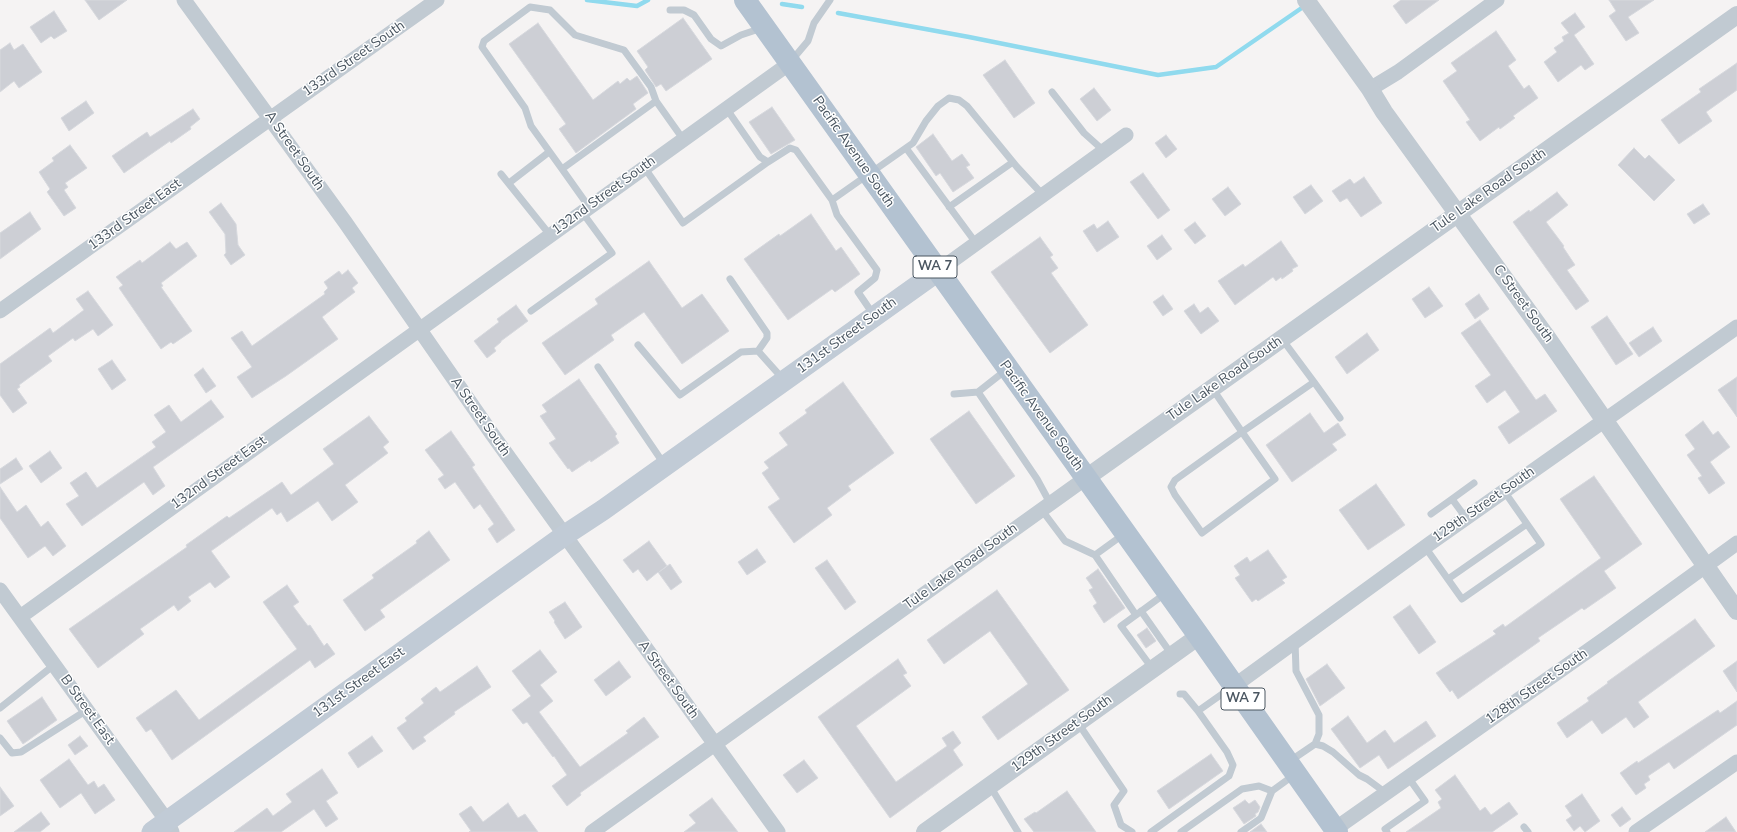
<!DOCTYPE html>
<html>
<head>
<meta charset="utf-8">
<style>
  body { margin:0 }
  canvas { display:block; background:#f5f3f3 }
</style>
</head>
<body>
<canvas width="1737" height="832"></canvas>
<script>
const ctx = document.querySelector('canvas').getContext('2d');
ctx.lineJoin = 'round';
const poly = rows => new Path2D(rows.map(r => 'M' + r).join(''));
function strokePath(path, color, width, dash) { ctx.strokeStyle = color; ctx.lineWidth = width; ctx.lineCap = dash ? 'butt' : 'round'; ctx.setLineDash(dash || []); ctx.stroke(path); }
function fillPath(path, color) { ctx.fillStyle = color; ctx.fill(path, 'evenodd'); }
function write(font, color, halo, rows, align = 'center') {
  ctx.font = font + ' "Nunito Sans",sans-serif'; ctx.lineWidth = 3; ctx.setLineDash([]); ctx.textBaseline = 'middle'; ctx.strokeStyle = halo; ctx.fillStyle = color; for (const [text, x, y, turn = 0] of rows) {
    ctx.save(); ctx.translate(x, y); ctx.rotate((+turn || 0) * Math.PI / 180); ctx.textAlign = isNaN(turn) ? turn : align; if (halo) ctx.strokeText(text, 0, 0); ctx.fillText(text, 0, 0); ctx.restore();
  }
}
strokePath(poly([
  [587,0,637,6,648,0],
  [782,4,802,7],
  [838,13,969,37,1158,75,1216,67,1306,5]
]), '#90daee', 4.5);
const building = poly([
  [85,0,127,0,99,20,85,0],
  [1401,0,1439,0,1406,24,1393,6,1401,0],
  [1609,0,1654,0,1628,17,1639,33,1626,41,1609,16,1616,11,1609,0],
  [54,11,67,31,54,39,51,36,41,43,30,27,54,11],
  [1575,13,1585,27,1574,35,1594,64,1585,70,1581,65,1558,82,1544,62,1557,52,1554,48,1564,41,1562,37,1569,33,1561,23,1575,13],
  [683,18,712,59,666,91,661,84,656,87,645,70,648,67,637,51,683,18],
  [538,23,593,100,618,81,620,84,627,78,630,81,637,76,648,93,633,104,636,109,576,153,559,129,566,124,509,44,538,23],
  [1496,31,1516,60,1508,66,1524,89,1529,85,1538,98,1513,116,1515,118,1500,129,1499,127,1480,141,1466,122,1470,120,1443,81,1457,71,1451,63,1496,31],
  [10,43,14,50,23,44,42,72,19,88,14,81,0,92,0,50,10,43],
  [1005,60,1035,103,1014,118,983,75,1005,60],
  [1737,63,1737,90,1706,112,1712,121,1679,144,1661,120,1701,92,1699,89,1737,63],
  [1094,88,1111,110,1097,121,1080,99,1094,88],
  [86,101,94,113,69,131,61,118,86,101],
  [772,107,795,140,771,154,749,122,772,107],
  [193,109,200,119,190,127,191,129,171,143,170,141,124,173,112,156,147,132,150,137,193,109],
  [933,134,952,161,962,154,970,165,966,167,974,178,953,192,940,173,936,176,916,147,933,134],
  [1166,135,1177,149,1166,158,1155,143,1166,135],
  [70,145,87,168,65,183,68,187,64,190,76,208,64,216,47,192,50,189,39,172,54,161,52,158,70,145],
  [1634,148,1645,159,1649,155,1675,180,1654,201,1618,165,1634,148],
  [1143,173,1170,210,1158,219,1130,182,1143,173],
  [1364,177,1382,203,1361,217,1347,198,1340,202,1332,191,1350,179,1354,184,1364,177],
  [1311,185,1323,201,1305,214,1293,197,1311,185],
  [1228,187,1241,204,1225,216,1212,199,1228,187],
  [1557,192,1568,205,1546,222,1564,246,1563,247,1575,265,1567,270,1589,301,1576,310,1513,222,1529,210,1530,212,1557,192],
  [221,203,236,224,238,245,245,255,231,265,224,255,226,253,225,234,209,212,221,203],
  [1703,204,1710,214,1694,224,1687,214,1703,204],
  [30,212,41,229,0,259,0,233,30,212],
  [811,214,836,251,841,247,860,274,835,292,832,289,788,320,744,259,779,234,780,236,811,214],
  [1108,221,1119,237,1097,252,1083,231,1094,224,1097,229,1108,221],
  [1195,222,1206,236,1195,244,1184,230,1195,222],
  [1162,235,1172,249,1157,260,1147,246,1162,235],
  [1040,237,1053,255,1050,257,1058,268,1051,273,1088,325,1050,353,991,272,1040,237],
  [1281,241,1298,266,1292,269,1293,271,1282,279,1281,277,1276,281,1273,277,1235,305,1218,281,1243,264,1245,267,1281,241],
  [170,242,176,249,187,242,197,256,161,283,163,286,161,287,192,331,173,344,171,342,161,349,119,288,123,285,116,277,140,260,142,263,170,242],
  [649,261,682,308,702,294,729,331,682,364,644,312,611,335,614,340,565,375,542,343,598,304,595,299,649,261],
  [348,270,358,283,352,288,355,292,322,317,338,339,286,376,252,398,237,377,252,367,231,338,242,331,252,346,325,294,324,292,328,288,324,282,339,271,342,275,348,270],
  [1429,287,1443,306,1425,318,1412,299,1429,287],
  [88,291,113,325,98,336,93,329,75,341,73,338,48,356,52,361,19,385,20,387,17,389,27,403,13,413,0,395,0,364,50,328,53,333,84,310,76,299,88,291],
  [1479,294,1489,309,1475,319,1465,304,1479,294],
  [1163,295,1173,309,1163,316,1153,302,1163,295],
  [1194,304,1200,313,1208,307,1219,321,1201,334,1184,311,1194,304],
  [516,305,528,321,501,341,501,342,494,348,496,351,487,358,474,341,499,322,497,319,516,305],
  [1607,316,1633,354,1616,365,1591,327,1607,316],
  [1480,320,1536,400,1545,394,1557,411,1509,444,1498,427,1520,412,1505,390,1487,403,1475,386,1491,375,1461,333,1480,320],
  [1653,327,1662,341,1639,357,1629,343,1653,327],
  [1367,333,1379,350,1347,374,1335,357,1367,333],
  [112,360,126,380,112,390,98,369,112,360],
  [203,368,216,386,206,393,194,375,203,368],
  [1737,377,1737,417,1718,390,1737,377],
  [579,379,617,434,615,436,619,443,591,462,590,460,572,472,569,468,568,469,549,443,556,439,540,416,547,412,542,405,579,379],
  [843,382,894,453,848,486,851,490,827,508,832,515,794,543,768,507,780,499,762,473,769,468,764,462,788,445,779,433,807,413,805,410,843,382],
  [211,400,224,417,153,467,165,486,153,495,144,482,82,526,66,504,79,496,70,483,86,472,97,488,156,447,152,442,166,432,154,415,169,405,181,422,211,400],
  [969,411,1015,476,976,504,930,439,969,411],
  [1310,413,1324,433,1338,423,1346,435,1332,444,1337,450,1292,482,1266,445,1310,413],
  [369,416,389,442,383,447,388,453,345,485,358,502,332,521,318,501,287,522,281,512,277,515,272,508,211,551,230,577,215,588,210,582,188,597,191,601,178,611,174,605,140,629,144,634,98,668,69,629,187,547,186,545,227,516,229,518,282,482,291,495,334,464,323,449,369,416],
  [1703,421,1713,435,1718,431,1730,447,1710,462,1725,483,1709,494,1698,478,1702,476,1687,455,1695,449,1685,435,1703,421],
  [451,431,475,465,472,467,515,530,497,543,488,529,494,524,480,504,474,509,455,482,445,489,438,479,444,475,425,450,451,431],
  [50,451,62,468,41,483,29,466,50,451],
  [16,458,23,469,0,484,0,469,16,458],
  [1594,476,1642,544,1604,571,1616,588,1584,610,1582,608,1538,638,1540,641,1458,699,1452,690,1450,692,1436,673,1496,634,1493,631,1503,624,1505,627,1601,558,1560,499,1594,476],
  [1376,484,1405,525,1368,550,1339,510,1376,484],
  [0,487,17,512,26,505,41,527,48,521,66,546,53,556,45,546,28,558,0,518,0,487],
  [429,531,450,560,380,610,385,617,365,631,343,600,374,578,372,575,417,543,416,541,429,531],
  [649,541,667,566,659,572,670,564,682,582,671,590,658,572,647,581,638,569,633,573,623,560,649,541],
  [757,549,766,562,747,575,738,562,757,549],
  [1268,550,1287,577,1282,580,1285,583,1258,601,1256,599,1252,602,1235,578,1240,575,1234,566,1247,557,1250,562,1268,550],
  [827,560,856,602,845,610,815,568,827,560],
  [1098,569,1125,608,1104,623,1093,606,1097,603,1089,590,1093,588,1086,578,1098,569],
  [287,585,299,602,293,606,308,626,310,625,324,646,327,643,335,654,315,668,310,660,306,663,172,760,151,729,146,732,136,718,176,690,199,720,297,649,263,602,287,585],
  [997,590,1069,690,998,740,982,717,1028,684,990,631,944,664,927,640,997,590],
  [565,602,582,627,565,639,554,622,555,621,549,612,565,602],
  [1410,605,1436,642,1419,654,1393,617,1410,605],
  [1695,619,1715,646,1638,702,1649,717,1634,728,1626,717,1602,734,1592,720,1567,738,1557,723,1589,701,1587,698,1608,683,1607,682,1695,619],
  [1147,628,1156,641,1146,648,1137,635,1147,628],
  [540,650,557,672,540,685,553,701,539,712,580,767,628,733,626,731,644,717,659,737,580,793,581,795,567,806,552,786,567,775,554,756,553,757,527,722,523,724,512,710,531,696,512,671,540,650],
  [898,659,907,673,903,675,911,686,856,726,896,782,947,746,942,738,953,731,961,743,953,750,963,765,890,818,818,717,898,659],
  [619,661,631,677,606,696,594,680,619,661],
  [1737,661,1737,692,1723,671,1737,661],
  [1327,664,1345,688,1320,706,1306,679,1327,664],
  [477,666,491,687,454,712,455,714,423,737,426,741,413,750,397,728,407,721,405,718,424,703,421,699,436,687,440,692,477,666],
  [42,697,57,720,23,744,7,721,42,697],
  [1737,701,1737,725,1674,769,1669,762,1648,776,1650,780,1644,784,1646,788,1636,795,1620,773,1637,761,1638,763,1718,710,1720,713,1737,701],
  [1348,716,1367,743,1385,730,1394,743,1426,721,1436,736,1388,769,1379,755,1360,768,1331,729,1348,716],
  [80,736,88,746,75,755,68,745,80,736],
  [372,736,383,751,358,768,348,753,372,736],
  [1211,754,1223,771,1169,809,1157,791,1211,754],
  [69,759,88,785,94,781,98,788,104,784,115,800,95,814,81,793,60,808,40,780,69,759],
  [804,760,818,778,797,793,783,775,804,760],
  [322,769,338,793,326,801,338,819,326,827,314,809,281,832,234,832,267,808,273,816,292,802,286,794,322,769],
  [1455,775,1480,811,1485,807,1491,815,1509,802,1518,814,1492,832,1406,832,1441,808,1438,802,1442,799,1435,790,1455,775],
  [0,787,14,806,0,816,0,787],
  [1067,791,1096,832,1034,832,1024,819,1035,812,1036,813,1067,791],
  [1582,794,1600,821,1585,832,1580,826,1574,831,1566,820,1572,816,1565,806,1582,794],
  [712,798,738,832,684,832,696,823,689,815,712,798],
  [1245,800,1249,804,1255,800,1260,807,1258,812,1255,814,1256,816,1244,824,1233,808,1245,800],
  [508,803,518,818,525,814,538,832,469,832,471,831,459,814,471,806,483,822,508,803],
  [1622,807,1631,819,1620,827,1611,815,1622,807],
  [41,812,50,824,40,832,14,832,41,812],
  [1726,817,1736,832,1705,832,1726,817],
  [1261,824,1267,832,1250,832,1261,824]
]);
fillPath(building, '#cdcfd5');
strokePath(building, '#d7d9de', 1);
strokePath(poly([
  [670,10,684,10,694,15,711,39,721,46,741,35,762,28],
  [792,60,808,41,814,23,830,0],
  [1052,92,1084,133,1104,151],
  [726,108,760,157,768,162,790,148,796,150,832,200,837,215,877,270,875,278,858,292,873,314],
  [906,148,976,243],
  [644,167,683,223,768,162],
  [562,169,531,126,525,108,482,47,484,41,530,7,550,10,575,35,624,50,651,87,656,101],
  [501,174,550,235],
  [509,183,549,152],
  [832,200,913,143,926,121,938,106,949,98,959,100,967,106,1017,167,1043,195],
  [589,207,562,169,656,101,683,139],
  [949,207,1013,162],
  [730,279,767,333,767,338,758,351],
  [531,311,612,253,582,212],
  [638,345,680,395,741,352,758,351,783,379],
  [598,367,664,464],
  [1314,382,1340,418],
  [1212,388,1242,432,1275,479,1202,533,1175,495,1171,487,1175,480,1242,432,1314,382,1282,339],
  [978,392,1037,479,1050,503],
  [954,394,978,392,1006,370],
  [1041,509,1065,541,1095,555,1136,615],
  [1431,514,1452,499],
  [1466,518,1452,499,1474,483],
  [1425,547,1462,599,1541,544,1504,491],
  [1095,555,1124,534],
  [1448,579,1527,524],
  [1141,611,1172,655],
  [1152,668,1121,626,1166,593],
  [0,708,54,665],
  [1198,711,1232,687],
  [1078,723,1124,791,1114,805,1121,825,1132,832],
  [0,738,12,753,21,752,87,710],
  [1315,744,1323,746,1333,752,1359,775,1367,779,1386,793],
  [1290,761,1315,744,1319,734,1319,715,1296,671,1295,641],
  [990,786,1018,832],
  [1524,827,1528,832],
  [1151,832,1229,776,1233,765,1227,752,1198,711,1184,694,1180,694],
  [1181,832,1242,789,1259,786,1272,791],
  [1241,832,1261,818,1272,791,1294,775],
  [1387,832,1385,829,1425,801,1408,777]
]), '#c1cad2', 7);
strokePath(poly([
  [184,0,345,222,492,434,778,832],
  [1370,89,1398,72,1497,0],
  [938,271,1126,135],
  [0,311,437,0],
  [0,590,167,821,172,832],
  [20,617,790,63],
  [1234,686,1432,542,1737,327],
  [1335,829,1609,636,1737,543],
  [592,832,1086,478],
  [1636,832,1737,762]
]), '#c1cad2', 15);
strokePath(poly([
  [1306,0,1370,89,1384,112,1546,336,1737,611],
  [1086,478,1737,15],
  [925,832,1199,636]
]), '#c1cad2', 18);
strokePath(poly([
  [152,832,565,535,603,510,938,271]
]), '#c1cbd6', 21);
strokePath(poly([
  [745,0,1199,636,1337,832]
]), '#b3c2d1', 22);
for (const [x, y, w] of [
  [935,267,44],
  [1243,699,44]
]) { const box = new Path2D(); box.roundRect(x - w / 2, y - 11, w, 22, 3); ctx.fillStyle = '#fff'; ctx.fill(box); strokePath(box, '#4a5661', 1); }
write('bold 13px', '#4a5661', null, [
  ["WA 7",935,267],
  ["WA 7",1243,699]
]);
write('14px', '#4a5661', '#fff', [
  ["133rd Street South",354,59,-35],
  ["A Street South",294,151,55],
  ["Pacific Avenue South",853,152,55],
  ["Tule Lake Road South",1489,191,-35],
  ["132nd Street South",604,196,-36],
  ["133rd Street East",135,215,-36],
  ["C Street South",1523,304,54],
  ["131st Street South",847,336,-36],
  ["Tule Lake Road South",1225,379,-35],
  ["Pacific Avenue South",1041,416,54],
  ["A Street South",480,417,55],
  ["132nd Street East",219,473,-36],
  ["129th Street South",1484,505,-35],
  ["Tule Lake Road South",961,567,-36],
  ["A Street South",668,680,54],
  ["131st Street East",359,683,-36],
  ["128th Street South",1537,687,-35],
  ["B Street East",87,710,54],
  ["129th Street South",1062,734,-36]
]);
</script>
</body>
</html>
